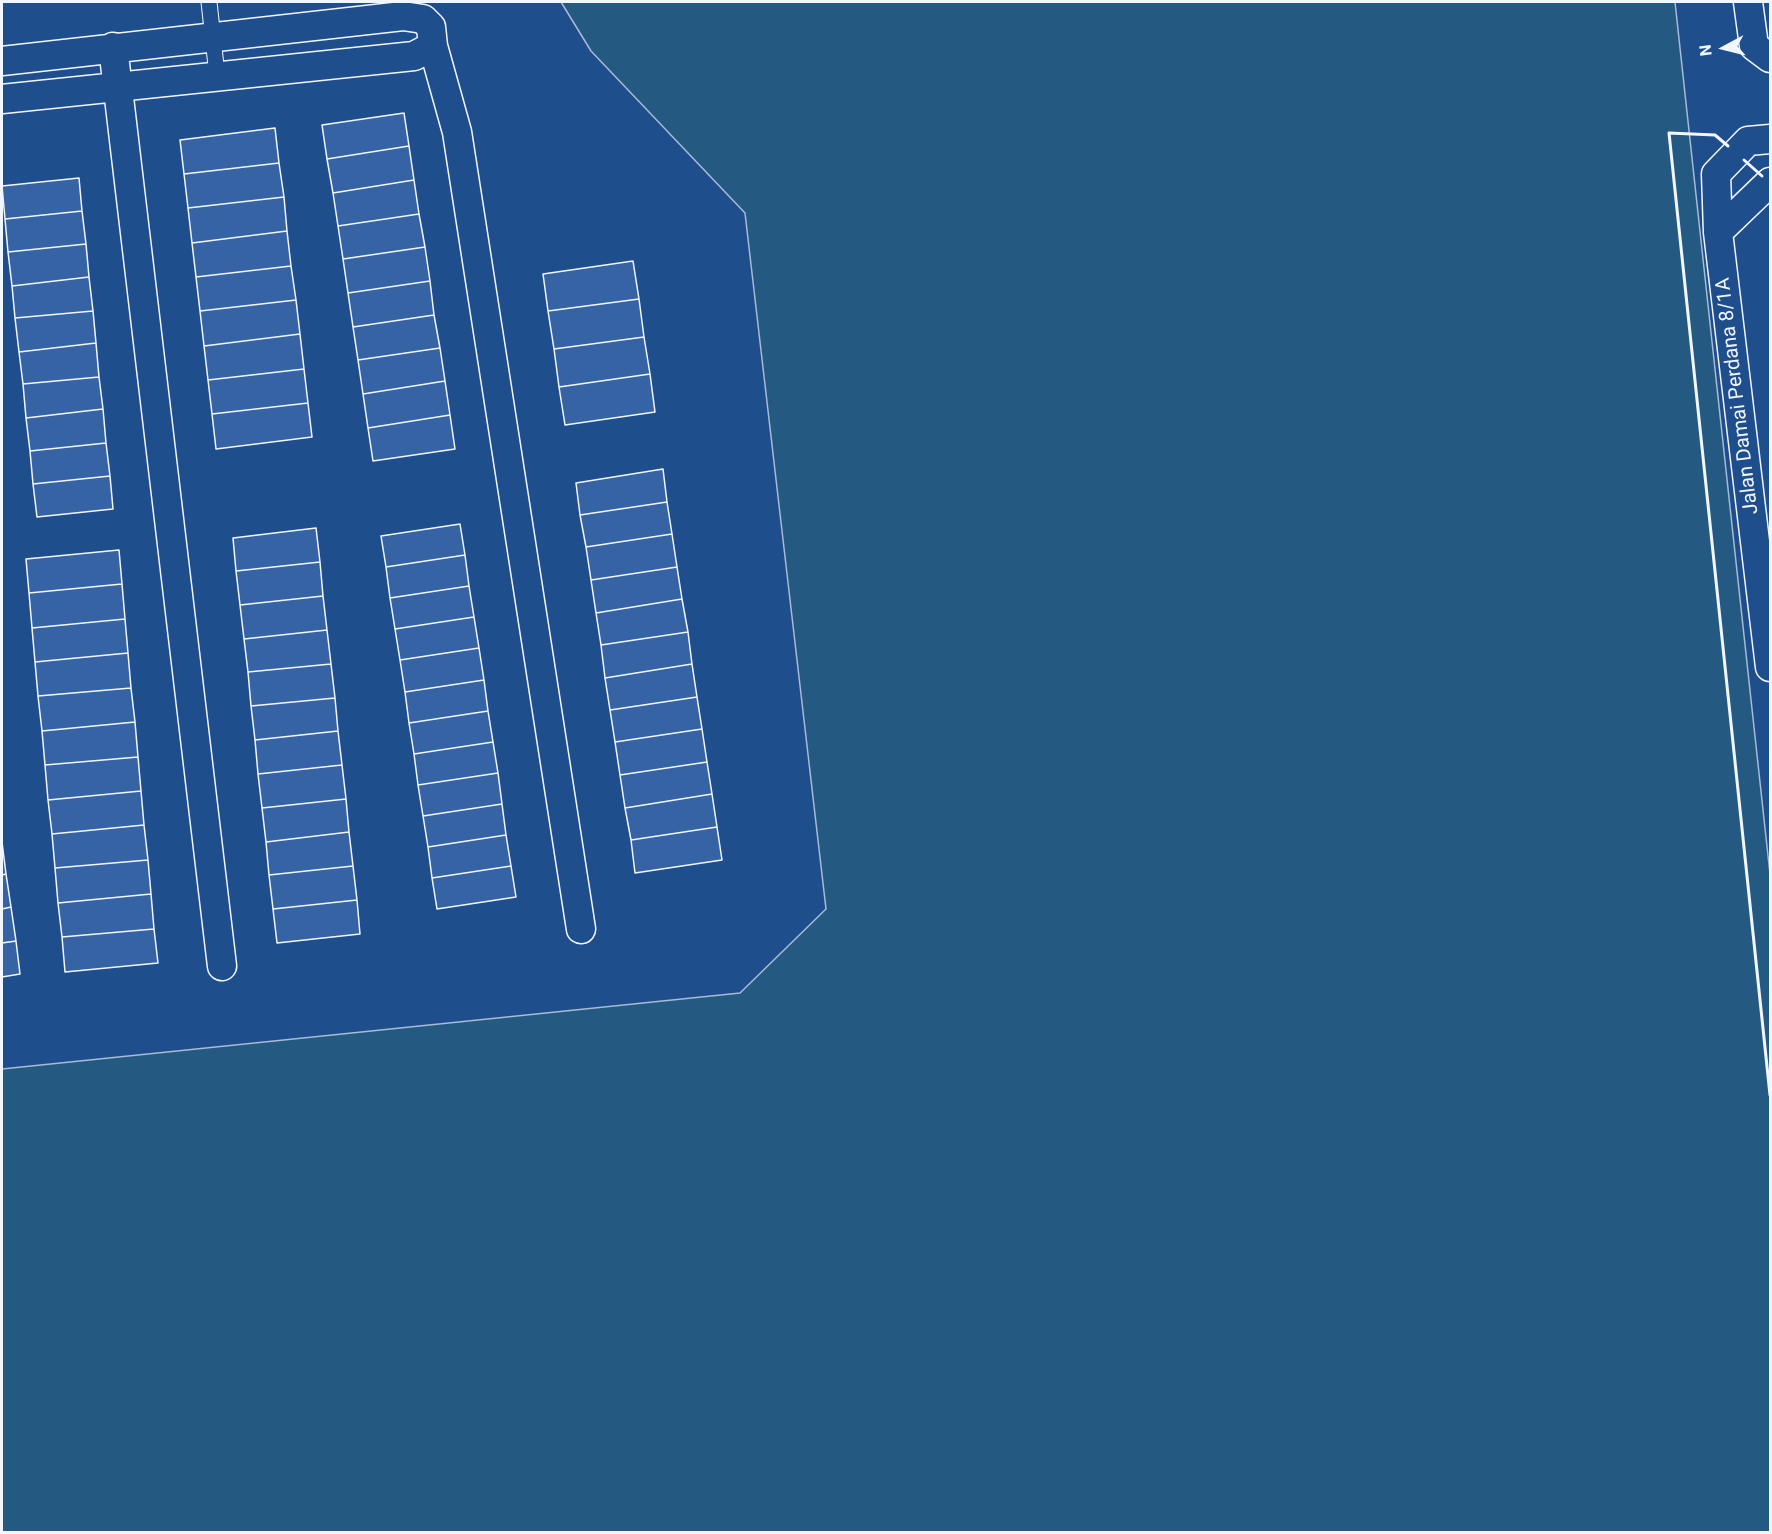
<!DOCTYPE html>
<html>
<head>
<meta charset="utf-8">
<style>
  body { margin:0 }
  #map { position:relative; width:1772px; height:1534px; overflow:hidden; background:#1f4e8c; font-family:Roboto,sans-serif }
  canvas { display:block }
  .frame { position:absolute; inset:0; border:3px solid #f2f6ff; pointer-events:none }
  .north { position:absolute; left:1694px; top:18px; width:60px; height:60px; -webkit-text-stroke:4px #1f4e8c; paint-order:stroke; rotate:263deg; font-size:16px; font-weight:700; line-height:24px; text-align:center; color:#f2f6ff }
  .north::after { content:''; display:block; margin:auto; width:21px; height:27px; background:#f2f6ff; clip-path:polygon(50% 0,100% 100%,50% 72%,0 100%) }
</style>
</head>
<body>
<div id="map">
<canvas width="1772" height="1534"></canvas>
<div class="frame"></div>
<div class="north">N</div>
</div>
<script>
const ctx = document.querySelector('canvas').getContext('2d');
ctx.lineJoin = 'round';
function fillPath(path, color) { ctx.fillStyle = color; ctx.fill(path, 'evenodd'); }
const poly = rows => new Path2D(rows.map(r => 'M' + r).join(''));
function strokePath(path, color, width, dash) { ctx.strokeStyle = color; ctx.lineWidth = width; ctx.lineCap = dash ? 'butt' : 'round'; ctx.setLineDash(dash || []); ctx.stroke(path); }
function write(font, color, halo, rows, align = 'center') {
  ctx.font = font + ' Roboto,sans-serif'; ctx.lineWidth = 4.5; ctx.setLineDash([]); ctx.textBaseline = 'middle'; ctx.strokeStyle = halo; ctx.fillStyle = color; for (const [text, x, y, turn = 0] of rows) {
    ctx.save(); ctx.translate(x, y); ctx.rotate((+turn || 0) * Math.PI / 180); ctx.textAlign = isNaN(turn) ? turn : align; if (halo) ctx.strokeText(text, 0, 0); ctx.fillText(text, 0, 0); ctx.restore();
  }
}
const green = poly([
  [561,2,1675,2,1770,874,1770,1532,2,1532,2,1069,740,993,826,909,745,213,591,51,561,2]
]);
fillPath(green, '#245a82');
strokePath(green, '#a8bbd7', 1.5);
const building = poly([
  [404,113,409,146,327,159,322,125,404,113],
  [275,128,279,163,184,174,180,140,275,128],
  [409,146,414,180,333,193,327,159,409,146],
  [279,163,284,197,188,208,184,174,279,163],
  [79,178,82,211,5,219,2,186,79,178],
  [414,180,419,214,338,226,333,193,414,180],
  [284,197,287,231,192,243,188,208,284,197],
  [82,211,86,244,8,252,5,219,82,211],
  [419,214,425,247,343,259,338,226,419,214],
  [287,231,291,266,196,277,192,243,287,231],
  [86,244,89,277,12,286,8,252,86,244],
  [425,247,430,281,348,293,343,259,425,247],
  [633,261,639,299,548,311,543,274,633,261],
  [291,266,296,300,200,311,196,277,291,266],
  [89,277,93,311,15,318,12,286,89,277],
  [430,281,434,315,353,327,348,293,430,281],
  [639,299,644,337,554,349,548,311,639,299],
  [296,300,300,334,204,346,200,311,296,300],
  [93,311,96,343,19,352,15,318,93,311],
  [434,315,440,348,358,360,353,327,434,315],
  [300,334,304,369,208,380,204,346,300,334],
  [644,337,650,374,559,387,554,349,644,337],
  [96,343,99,377,23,384,19,352,96,343],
  [440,348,445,381,363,394,358,360,440,348],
  [304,369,308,403,212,414,208,380,304,369],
  [650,374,655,412,565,425,559,387,650,374],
  [99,377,103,409,26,418,23,384,99,377],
  [445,381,450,415,368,428,363,394,445,381],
  [308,403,312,437,216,449,212,414,308,403],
  [103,409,106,443,30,451,26,418,103,409],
  [450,415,455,449,373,461,368,428,450,415],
  [106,443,110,476,33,484,30,451,106,443],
  [663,469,667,502,580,515,576,483,663,469],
  [110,476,113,509,37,517,33,484,110,476],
  [667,502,672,534,586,547,580,515,667,502],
  [460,524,465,555,386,567,381,536,460,524],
  [316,528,320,562,236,571,233,538,316,528],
  [672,534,677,567,591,580,586,547,672,534],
  [119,550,122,584,29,593,26,559,119,550],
  [465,555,469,586,390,598,386,567,465,555],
  [320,562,323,596,240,605,236,571,320,562],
  [677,567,682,599,596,613,591,580,677,567],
  [122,584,125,619,32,628,29,593,122,584],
  [469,586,474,617,395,629,390,598,469,586],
  [323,596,327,630,244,639,240,605,323,596],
  [682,599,688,632,601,645,596,613,682,599],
  [474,617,479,648,400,660,395,629,474,617],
  [125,619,128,653,35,662,32,628,125,619],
  [327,630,331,664,248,672,244,639,327,630],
  [688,632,692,664,605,678,601,645,688,632],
  [479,648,484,680,405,692,400,660,479,648],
  [128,653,131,688,38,696,35,662,128,653],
  [331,664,335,698,251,706,248,672,331,664],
  [692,664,697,697,610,710,605,678,692,664],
  [484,680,488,711,409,723,405,692,484,680],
  [131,688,135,722,42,731,38,696,131,688],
  [697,697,702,729,615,742,610,710,697,697],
  [335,698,338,731,255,740,251,706,335,698],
  [488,711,493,742,414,754,409,723,488,711],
  [135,722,138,757,45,765,42,731,135,722],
  [702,729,707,762,620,775,615,742,702,729],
  [338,731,342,765,258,774,255,740,338,731],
  [493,742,498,773,418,785,414,754,493,742],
  [138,757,141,791,48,800,45,765,138,757],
  [707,762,712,794,625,808,620,775,707,762],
  [342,765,346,799,262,808,258,774,342,765],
  [498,773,502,804,423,816,418,785,498,773],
  [141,791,144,825,52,834,48,800,141,791],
  [712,794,717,827,631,840,625,808,712,794],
  [346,799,349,832,266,842,262,808,346,799],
  [502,804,506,835,428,847,423,816,502,804],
  [144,825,148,860,55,868,52,834,144,825],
  [717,827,722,860,635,873,631,840,717,827],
  [349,832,353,866,269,875,266,842,349,832],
  [506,835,511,866,432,878,428,847,506,835],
  [2,842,6,874,2,875,2,842],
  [148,860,151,894,58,903,55,868,148,860],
  [353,866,357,900,273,909,269,875,353,866],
  [511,866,516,897,437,909,432,878,511,866],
  [6,874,11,907,2,909,2,875,6,874],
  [151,894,154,929,62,937,58,903,151,894],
  [357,900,360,934,277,943,273,909,357,900],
  [11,907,16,941,2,943,2,909,11,907],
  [154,929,158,963,65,972,62,937,154,929],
  [16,941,20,974,2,977,2,943,16,941]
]);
fillPath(building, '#3563a3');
strokePath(building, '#f2f6ff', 1.5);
const lane = poly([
  [209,2,217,75]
]);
const street = poly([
  [1748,2,1754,46,1770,58],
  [113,47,222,966],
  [2,61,403,16,423,19,431,27,433,46,457,132,581,929],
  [2,99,414,56,433,46],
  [1770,139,1748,141,1716,174,1718,232,1770,667],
  [1718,232,1770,182]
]);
strokePath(lane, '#f2f6ff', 17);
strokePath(street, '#f2f6ff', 31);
strokePath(lane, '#1f4e8c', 15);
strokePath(street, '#1f4e8c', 28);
strokePath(poly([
  [1728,146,1715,135,1669,133,1770,1095],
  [1744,160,1762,176]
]), '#f2f6ff', 3);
write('20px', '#f2f6ff', '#1f4e8c', [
  ["Jalan Damai Perdana 8/1A",1738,396,-97]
]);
</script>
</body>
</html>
